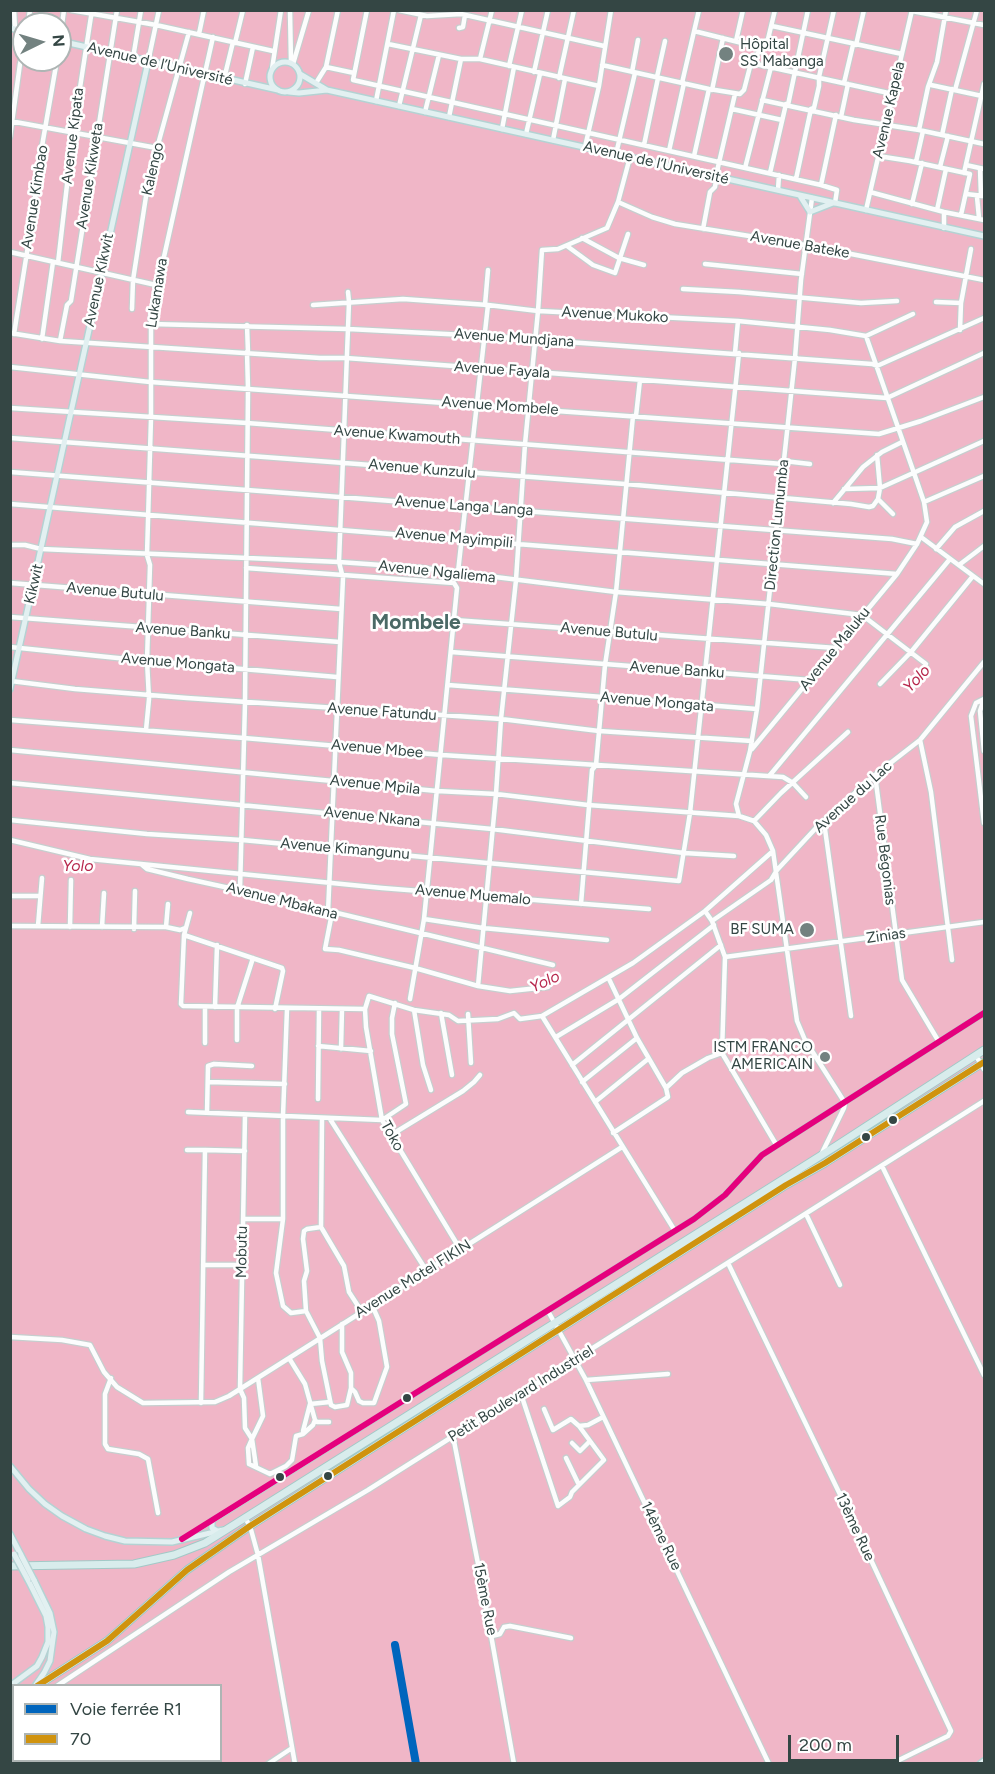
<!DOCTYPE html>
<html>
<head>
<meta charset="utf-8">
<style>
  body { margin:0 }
  #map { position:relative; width:995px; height:1774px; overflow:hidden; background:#e8f0f0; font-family:Figtree,sans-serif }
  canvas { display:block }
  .frame { position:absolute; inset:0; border:12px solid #344644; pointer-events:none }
  .legend { position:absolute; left:12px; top:1684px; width:210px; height:78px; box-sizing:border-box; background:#fff; border:2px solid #aeb5b4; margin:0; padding:8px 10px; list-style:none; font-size:18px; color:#344644 }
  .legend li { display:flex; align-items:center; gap:12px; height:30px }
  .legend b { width:30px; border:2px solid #aeb5b4 }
  .north { position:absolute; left:12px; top:12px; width:60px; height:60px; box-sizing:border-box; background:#fff; border:2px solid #aeb5b4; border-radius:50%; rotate:85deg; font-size:16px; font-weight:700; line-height:24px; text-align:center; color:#344644 }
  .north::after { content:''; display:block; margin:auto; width:21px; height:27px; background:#738280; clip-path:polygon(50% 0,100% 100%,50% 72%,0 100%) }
  .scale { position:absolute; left:788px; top:1735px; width:111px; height:27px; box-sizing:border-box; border:3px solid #344644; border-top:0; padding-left:8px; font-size:18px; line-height:21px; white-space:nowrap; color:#344644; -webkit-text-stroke:4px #fff; paint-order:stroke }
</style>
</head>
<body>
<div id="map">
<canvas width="995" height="1774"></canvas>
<div class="frame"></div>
<ul class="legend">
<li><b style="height:8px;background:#0065bd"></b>Voie ferrée R1</li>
<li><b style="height:8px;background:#d0930e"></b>70</li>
</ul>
<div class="north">N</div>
<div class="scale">200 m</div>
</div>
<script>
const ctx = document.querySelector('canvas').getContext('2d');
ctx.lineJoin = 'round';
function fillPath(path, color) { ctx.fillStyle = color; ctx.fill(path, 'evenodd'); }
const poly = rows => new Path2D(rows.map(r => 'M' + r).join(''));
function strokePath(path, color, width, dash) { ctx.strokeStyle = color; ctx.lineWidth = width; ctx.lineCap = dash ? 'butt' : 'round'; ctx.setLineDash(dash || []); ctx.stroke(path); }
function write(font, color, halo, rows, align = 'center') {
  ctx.font = font + ' Figtree,sans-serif'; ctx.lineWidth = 5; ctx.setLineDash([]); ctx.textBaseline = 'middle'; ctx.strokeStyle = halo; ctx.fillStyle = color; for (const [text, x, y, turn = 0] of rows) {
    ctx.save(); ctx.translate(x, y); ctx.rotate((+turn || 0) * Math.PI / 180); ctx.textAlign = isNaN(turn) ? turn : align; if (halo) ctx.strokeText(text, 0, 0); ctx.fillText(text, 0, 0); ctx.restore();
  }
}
fillPath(poly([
  [11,11,984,11,984,1763,11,1764],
  [24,24,60,24,60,60,24,60],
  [14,1686,220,1686,220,1760,14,1760]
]), '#f0b6c7');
const minor = poly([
  [14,10,15,29],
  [71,10,156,25,273,51],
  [290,10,291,63],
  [367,10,353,80,821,185,837,190,835,203],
  [399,10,427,16,461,14,604,46],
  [912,11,984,25],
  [28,24,30,10],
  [772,26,902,54],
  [459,28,463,27,465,15],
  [694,31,762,48],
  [199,34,204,10],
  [60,39,64,10],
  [736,41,743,10],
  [235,43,243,10],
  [388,44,461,59,480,59,492,10],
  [856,45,864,10],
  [133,58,141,10],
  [480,59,599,86],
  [148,62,159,10],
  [751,63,893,94],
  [293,64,309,10],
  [602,65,709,89,740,94,744,90,751,63,768,39,775,10],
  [509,66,522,10],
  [326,67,354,73],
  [272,69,281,10],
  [534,72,548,10],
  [632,72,638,40],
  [657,77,665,41],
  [559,78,574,10],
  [224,79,233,42],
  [316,83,326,67,338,10],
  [682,83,699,10],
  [844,83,853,45],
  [245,84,253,47],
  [931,85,982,96],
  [712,90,723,38],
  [955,90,977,10],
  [762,100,854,120,919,130,984,144],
  [376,101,394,10],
  [788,105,808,10],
  [399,106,421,15],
  [732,109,782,120],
  [425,112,439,55],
  [449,117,461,59],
  [841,117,848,84],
  [10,121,157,148],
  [502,129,514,67],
  [919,130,928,87,937,62,946,10],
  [526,134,540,74],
  [942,135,952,89],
  [10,137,20,64,24,49],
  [553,140,565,79],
  [644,145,658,78],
  [585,147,599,86,611,10],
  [669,151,684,83],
  [616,154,635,73],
  [694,156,709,89],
  [878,156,910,161,970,174,961,215],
  [916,162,923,131],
  [966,165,984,169],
  [940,167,948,136],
  [745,168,771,67],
  [980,168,981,196],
  [770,173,786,104],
  [964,173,984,84],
  [796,179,811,109,814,108,819,86,819,77,834,10],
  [821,185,836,115],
  [778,190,779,175],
  [870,192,944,212,984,220],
  [966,194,984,196],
  [977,197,979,218],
  [812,198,801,280,795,358,757,709,750,751,736,804,739,816,754,821,766,835,773,851,797,1021,805,1040,845,1103,844,1108,821,1155],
  [618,202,652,217,675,224,805,245,984,280],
  [912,204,922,163],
  [866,210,912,10],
  [937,210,946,169],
  [944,212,944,228],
  [703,229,710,192,715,187,718,167,735,94],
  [582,238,619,258,644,265],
  [567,246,593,265,615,273,628,234],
  [10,252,156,285],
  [58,263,73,133,92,10],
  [705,264,802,274],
  [683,289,739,292,861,303,897,301],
  [936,302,961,303],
  [313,305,403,299,488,305,538,311,738,321,830,330,866,336,913,314],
  [485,305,488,270],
  [132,309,133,280,147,190,157,148,189,32],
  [151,324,348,329,485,336,872,364,877,366,984,318],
  [247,325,248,353],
  [960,330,961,303,971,249],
  [10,333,60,341,320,358,346,358,887,398,984,353],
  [14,334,34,208,38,169,57,60],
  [42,339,53,262],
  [60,341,67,305,71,301,117,10],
  [735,353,738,321],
  [10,367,150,382,879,434,921,421,984,397],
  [10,408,247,423,783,464],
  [636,416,640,380],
  [10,438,625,484,851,504,869,507,873,506,878,499,880,488,877,455],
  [784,461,810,464],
  [10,472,892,539,917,544],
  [844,489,880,488,984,441],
  [878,499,893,514],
  [924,502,984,476],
  [833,503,863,467,882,452,902,442],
  [10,504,897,574],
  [921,537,984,584],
  [10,545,25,545,41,549,339,562,423,568,616,592,769,604,862,615,926,664],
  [936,549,955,527,984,511],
  [959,565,984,546],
  [246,568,454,583,457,588,424,919,410,999],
  [458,572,488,305],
  [10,583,341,609],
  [10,617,340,642],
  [454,620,836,648],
  [10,647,147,661,337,677],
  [451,652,810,680],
  [11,681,75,689,187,698,501,719,599,731,752,741],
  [880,684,911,652,973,576],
  [448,685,757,709],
  [984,699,976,703,971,716,984,823],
  [984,699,980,711,984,751],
  [10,720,244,738,442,755,783,777,793,783,806,797],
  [146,730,149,699,147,661,150,565,147,555,151,418,151,315,213,37],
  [920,740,931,792,952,960],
  [752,749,897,574,917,544,927,522,924,502,914,473,866,336],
  [10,750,437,791,496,794,588,805,739,816],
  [770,775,950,559],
  [875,775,902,980,939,1042],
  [10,783,492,829,684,853,734,856],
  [10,820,147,834,242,840,679,881,690,813,739,353],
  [754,821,781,793,848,732],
  [824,822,851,1016],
  [10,840,90,859,141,864,147,869,188,879,275,898,553,965],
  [141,864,382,888,649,909],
  [240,890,245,703,248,389,247,352],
  [10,896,40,896],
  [581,904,592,770,596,765,605,665,616,592,633,416],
  [705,911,712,921,725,957,722,1053,777,1146],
  [328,912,343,578,339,562,349,302,348,292],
  [190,913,184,935,181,1004,183,1006,365,1009],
  [332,913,325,949,339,950,415,968,478,986,510,991,548,987],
  [424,919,483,928,607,940],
  [712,921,771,880,777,870,816,828,875,775,920,740,984,662],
  [10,926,166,927,180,930,185,928],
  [38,926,42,878],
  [70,927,71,880],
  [102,927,104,893],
  [166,927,168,904],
  [134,929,135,891],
  [184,935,282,968,283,971,275,1009],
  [725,957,984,922],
  [609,979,637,1038,666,1088,668,1097,613,1133],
  [478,986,496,794,501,719,516,580,525,444,538,311,542,250,558,249,607,228,618,202,630,157],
  [215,1007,217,945],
  [287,1009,283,1116,283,1219,276,1273,283,1306,291,1313,306,1311],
  [414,1010,423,1065,431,1090],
  [441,1013,452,1075],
  [468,1014,471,1063],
  [542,1016,675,1231],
  [556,1037,619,999,714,925],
  [237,1040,237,1008,253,958],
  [205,1043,205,1008],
  [318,1046,371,1051],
  [341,1049,342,1009],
  [976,1056,984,1069],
  [572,1065,721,945],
  [208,1082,285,1084],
  [582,1082,637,1038],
  [666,1088,682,1073,708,1058,722,1053],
  [318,1099,319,1009],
  [595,1102,648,1059],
  [188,1112,382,1120,406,1104,392,1034,392,1018,395,1003],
  [207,1113,208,1066,214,1064,252,1066],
  [245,1115,240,1389,244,1398,245,1428,252,1439,248,1448,249,1464,270,1474,286,1466,292,1460,296,1436,303,1434,313,1425,315,1420],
  [330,1119,426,1270],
  [391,1135,463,1091,474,1082,480,1075],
  [187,1150,205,1150],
  [882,1166,984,1375],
  [806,1214,840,1285],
  [243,1219,283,1219],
  [321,1227,322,1119],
  [460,1249,382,1120,366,1027,365,1009,369,996,414,1010,449,1015,458,1021,498,1019,514,1013,520,1019,542,1016,633,963,705,911,773,851],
  [728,1263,849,1513,951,1731,948,1736,893,1763],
  [203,1265,242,1265],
  [548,1311,586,1380,769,1764],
  [342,1324,342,1352,351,1373,351,1388,355,1392,359,1401,363,1403,374,1403,387,1367,379,1321,372,1305],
  [10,1337,62,1340,90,1345,104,1372,117,1387,143,1403,215,1402,229,1396,275,1367,622,1147],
  [289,1358,305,1384,315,1420,317,1422,329,1422],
  [111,1378,105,1394,105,1444,108,1449,139,1454,148,1459,158,1513],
  [586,1380,668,1374],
  [351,1388,347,1405,335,1407,331,1405,322,1361,320,1338,306,1311,304,1281,307,1271,303,1239,304,1231,307,1229,321,1227,344,1266,349,1292,362,1312],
  [521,1394,558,1506,570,1497,572,1492,604,1460,579,1426,588,1425,603,1417],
  [201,1403,205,1150,245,1151],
  [544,1409,553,1430,571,1419,579,1426],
  [303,1431,310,1404,330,1402],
  [453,1436,481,1579,514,1764],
  [572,1443,580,1451,589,1442],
  [566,1458,579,1485],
  [256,1466,252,1439,263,1416,258,1378],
  [245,1518,250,1526,258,1555,295,1764],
  [185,1538,694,1219,725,1195,762,1155,984,1013],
  [492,1636,500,1634,504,1627,510,1626,571,1638],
  [57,1686,229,1572,368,1490,984,1101],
  [10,1715,14,1713],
  [54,1760,55,1764],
  [268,1764,292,1748]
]);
const major = poly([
  [10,28,24,31],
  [60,41,278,90],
  '270 77a15 15 0 1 1 30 0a15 15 0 1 1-30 0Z',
  [300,74,327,90],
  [289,92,299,93,327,90,984,236],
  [800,196,810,212,833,203],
  [10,689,148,62],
  [10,1466,29,1489,45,1504,62,1516,86,1529,105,1536,125,1541,172,1542,223,1530],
  [212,1521,212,1528,217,1531],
  [10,1534,21,1555],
  [34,1580,50,1613,54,1632,50,1661,44,1673,35,1686],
  [10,1686,37,1666,42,1657,48,1642,48,1627,46,1616,28,1580],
  [10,1695,14,1694],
  [980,1764,984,1761]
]);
const highway = poly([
  [10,1566,134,1564,174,1555,205,1543,836,1146,984,1050],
  [37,1686,107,1641,187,1570,250,1526,786,1185,825,1163,984,1062],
  [10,1703,14,1701]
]);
strokePath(minor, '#c6cece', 7);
strokePath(major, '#b4d2d3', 8);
strokePath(highway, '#a2c9c7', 9);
strokePath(minor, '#fcfdfd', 4.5);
strokePath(major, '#e2f0f1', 5);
strokePath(highway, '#d8ecec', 7);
const rail = poly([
  [395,1645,416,1764]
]);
strokePath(rail, '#d8d9d9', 4);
strokePath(rail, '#fff', 1.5, [4.5]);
const majorBridge = poly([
  [14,1554,28,1580],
  [21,1555,34,1580]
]);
strokePath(majorBridge, '#b4d2d3', 8, []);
strokePath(majorBridge, '#e2f0f1', 5);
strokePath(poly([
  [37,1686,107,1641,187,1570,250,1526,786,1185,825,1163,984,1062]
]), '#d0930e', 6);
strokePath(poly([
  [182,1539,694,1219,725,1195,762,1155,984,1013]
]), '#e5007d', 6);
strokePath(poly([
  [395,1645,416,1764]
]), '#0065bd', 8);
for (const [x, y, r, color] of [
  [726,54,8,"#738280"],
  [807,930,8,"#738280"],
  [825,1057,6,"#738280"],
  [893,1120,5,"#344644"],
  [866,1137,5,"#344644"],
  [407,1398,5,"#344644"],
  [328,1476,5,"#344644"],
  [280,1477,5,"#344644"]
]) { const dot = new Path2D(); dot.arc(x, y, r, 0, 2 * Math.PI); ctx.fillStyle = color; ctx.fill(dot); strokePath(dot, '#fff', 2); }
write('15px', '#344644', '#fff', [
  ["Hôpital",740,45,"left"],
  ["SS Mabanga",740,62,"left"],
  ["BF SUMA",794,930],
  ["ISTM FRANCO",813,1048],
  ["AMERICAIN",813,1065]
], 'right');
write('15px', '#344644', '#fff', [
  ["Avenue de l’Université",160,64,13],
  ["Avenue Kapela",889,110,-77],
  ["Avenue Kipata",73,136,-83],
  ["Avenue de l’Université",656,163,13],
  ["Kalengo",153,169,-77],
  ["Avenue Kikweta",90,176,-81],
  ["Avenue Kimbao",35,197,-81],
  ["Avenue Bateke",800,245,10],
  ["Avenue Kikwit",99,280,-78],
  ["Lukamawa",157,293,-81],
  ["Avenue Mukoko",615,315,3],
  ["Avenue Mundjana",514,338,4],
  ["Avenue Fayala",502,370,4],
  ["Avenue Mombele",500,406,4],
  ["Avenue Kwamouth",397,435,4],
  ["Avenue Kunzulu",422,469,5],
  ["Avenue Langa Langa",464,506,4],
  ["Direction Lumumba",777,525,-84],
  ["Avenue Mayimpili",454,538,5],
  ["Avenue Ngaliema",437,572,6],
  ["Kikwit",34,584,-77],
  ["Avenue Butulu",115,592,5],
  ["Avenue Banku",183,631,4],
  ["Avenue Butulu",609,632,5],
  ["Avenue Maluku",835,649,-51],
  ["Avenue Mongata",178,663,5],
  ["Avenue Banku",677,670,4],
  ["Avenue Mongata",657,702,5],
  ["Avenue Fatundu",382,712,4],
  ["Avenue Mbee",377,749,5],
  ["Avenue Mpila",375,785,6],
  ["Avenue du Lac",853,797,-42],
  ["Avenue Nkana",372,817,6],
  ["Avenue Kimangunu",345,849,5],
  ["Rue Bégonias",885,860,83],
  ["Avenue Muemalo",473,895,5],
  ["Avenue Mbakana",282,901,14],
  ["Zinias",886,936,-8],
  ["Toko",392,1136,61],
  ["Mobutu",242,1252,-89],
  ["Avenue Motel FIKIN",413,1279,-32],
  ["Petit Boulevard Industriel",521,1394,-32],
  ["13ème Rue",855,1527,65],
  ["14ème Rue",661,1536,64],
  ["15ème Rue",485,1599,79]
]);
write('italic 16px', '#b7284d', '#fff', [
  ["Yolo",917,679,-46],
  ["Yolo",78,866],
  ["Yolo",545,982,-25]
]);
write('bold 21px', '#4b6966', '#fff', [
  ["Mombele",416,623]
]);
</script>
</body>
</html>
